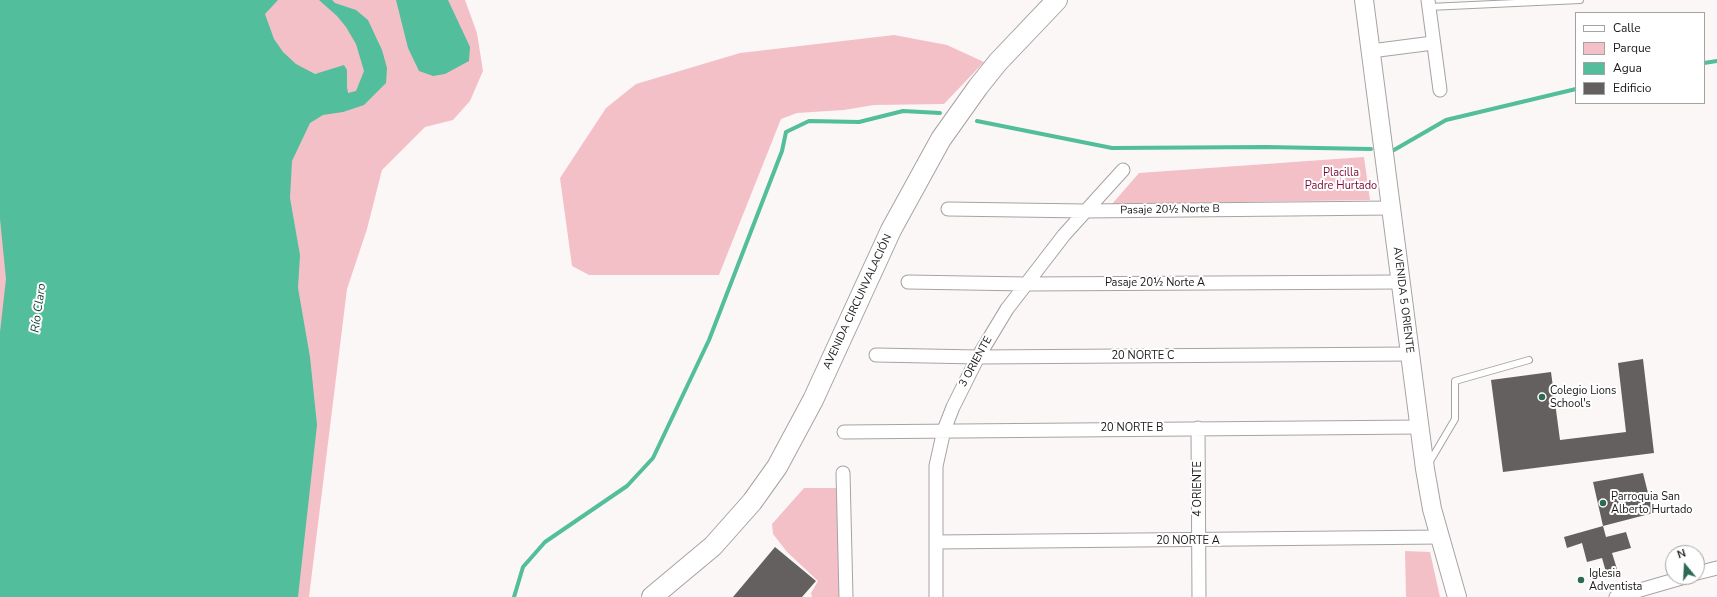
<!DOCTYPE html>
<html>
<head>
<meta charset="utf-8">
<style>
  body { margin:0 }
  #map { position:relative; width:1717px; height:597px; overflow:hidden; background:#fcf7f7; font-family:"Nunito Sans",sans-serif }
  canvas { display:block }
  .legend { position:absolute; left:1575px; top:12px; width:130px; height:92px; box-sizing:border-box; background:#fff; border:1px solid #a3a3a3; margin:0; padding:5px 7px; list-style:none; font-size:12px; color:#1a1818 }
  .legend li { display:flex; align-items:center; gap:8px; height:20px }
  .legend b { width:20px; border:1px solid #a3a3a3 }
  .north { position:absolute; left:1665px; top:545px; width:40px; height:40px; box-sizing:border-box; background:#fff; border:1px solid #a3a3a3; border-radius:50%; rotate:342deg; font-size:11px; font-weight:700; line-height:16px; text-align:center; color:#1a1818 }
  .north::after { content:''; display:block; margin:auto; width:14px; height:18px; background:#2d6a56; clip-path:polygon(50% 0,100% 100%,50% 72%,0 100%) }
</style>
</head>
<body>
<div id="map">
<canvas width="1717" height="597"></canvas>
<ul class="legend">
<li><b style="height:5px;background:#fff"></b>Calle</li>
<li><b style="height:11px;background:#f4c0c8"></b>Parque</li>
<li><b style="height:11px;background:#52be9b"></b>Agua</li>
<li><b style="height:11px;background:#646060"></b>Edificio</li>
</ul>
<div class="north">N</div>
</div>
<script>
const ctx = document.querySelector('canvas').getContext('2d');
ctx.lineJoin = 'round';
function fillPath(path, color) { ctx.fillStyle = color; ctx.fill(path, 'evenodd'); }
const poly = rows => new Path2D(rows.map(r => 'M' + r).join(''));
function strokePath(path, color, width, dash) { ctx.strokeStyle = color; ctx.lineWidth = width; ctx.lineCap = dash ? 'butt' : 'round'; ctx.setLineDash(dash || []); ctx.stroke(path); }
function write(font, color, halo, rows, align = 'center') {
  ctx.font = font + ' "Nunito Sans",sans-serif'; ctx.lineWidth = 4; ctx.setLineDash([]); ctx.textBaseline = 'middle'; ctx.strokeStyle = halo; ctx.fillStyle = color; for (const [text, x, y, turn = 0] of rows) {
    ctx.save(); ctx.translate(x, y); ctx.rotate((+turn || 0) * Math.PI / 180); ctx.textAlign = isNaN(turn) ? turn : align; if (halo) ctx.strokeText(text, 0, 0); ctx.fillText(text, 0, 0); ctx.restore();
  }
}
fillPath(poly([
  [0,0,465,0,477,33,483,71,470,101,453,120,425,127,382,170,367,229,347,289,309,597,0,597],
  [894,35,947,45,984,62,944,104,874,105,844,110,797,113,781,119,719,275,589,275,572,266,560,178,606,108,636,84,740,53],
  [1364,157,1370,200,1112,204,1139,173],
  [804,488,843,488,841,597,812,597,811,593,818,581,787,552,773,534,772,524],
  [1405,551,1430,552,1440,597,1406,597]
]), '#f4c0c8');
fillPath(poly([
  [0,0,278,0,265,14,274,39,283,52,296,64,315,74,344,65,347,70,347,87,348,93,356,91,364,71,356,44,346,27,337,16,319,0,332,0,335,3,356,10,368,20,382,50,387,68,386,83,364,105,343,112,323,115,310,123,292,161,290,198,300,255,298,288,310,357,317,425,298,597,0,597,0,332,6,279,0,219],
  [396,0,448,0,470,47,469,61,445,74,433,76,419,71,408,48]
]), '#52be9b');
strokePath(poly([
  [1704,63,1717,61],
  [977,121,1112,148,1266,147,1371,149],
  [1394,150,1446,120,1576,89],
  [514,597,523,567,545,542,627,486,653,458,709,340,782,151,786,132,809,121,859,122,903,111,940,113]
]), '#52be9b', 4);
fillPath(poly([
  [1643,359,1654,453,1503,472,1491,380,1551,372,1560,440,1626,432,1618,363],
  [1643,473,1653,513,1603,526,1593,482],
  [1603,526,1606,537,1626,532,1631,548,1612,553,1617,569,1606,572,1602,558,1587,562,1582,543,1567,548,1564,537],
  [775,547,816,581,802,597,733,597]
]), '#646060');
const lane = poly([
  [1429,7,1580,0],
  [1429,463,1455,419,1455,381,1529,360]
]);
const street = poly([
  [1428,0,1440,90],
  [1371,51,1433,43],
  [948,209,1085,211,1391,208],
  [908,282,1026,284,1401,282],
  [876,355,978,357,1410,354],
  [1198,428,1199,597],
  [844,432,1420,427],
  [843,473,846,597],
  [936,542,1441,537],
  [1697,573,1717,568],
  [936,597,936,466,944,430,953,407,978,357,1007,309,1064,235,1123,170],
  [1616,597,1685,577]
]);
const secondary = poly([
  [1364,0,1425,469,1432,509,1457,597]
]);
const primary = poly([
  [652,597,713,546,752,502,777,467,813,400,891,230,941,139,978,87,998,62,1057,0]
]);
strokePath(lane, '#a7a2a3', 8);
strokePath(street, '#a7a2a3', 15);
strokePath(secondary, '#a7a2a3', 20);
strokePath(primary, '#a7a2a3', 22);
strokePath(lane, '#fff', 6);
strokePath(street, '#fff', 13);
strokePath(secondary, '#fff', 18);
strokePath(primary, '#fff', 20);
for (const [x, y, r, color] of [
  [1542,397,4,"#2d6a56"],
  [1603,503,4,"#2d6a56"],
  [1581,580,4,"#2d6a56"]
]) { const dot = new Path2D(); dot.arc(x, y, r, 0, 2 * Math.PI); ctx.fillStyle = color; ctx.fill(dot); strokePath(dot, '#fff', 1.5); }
write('11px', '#7a0c33', '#fff', [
  ["Placilla",1341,173],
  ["Padre Hurtado",1341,186]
]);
write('11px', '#1a1818', '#fff', [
  ["Pasaje 20½ Norte B",1170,210,-1],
  ["Pasaje 20½ Norte A",1155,283],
  ["AVENIDA 5 ORIENTE",1403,300,83],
  ["AVENIDA CIRCUNVALACIÓN",858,302,-65],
  ["20 NORTE C",1143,356],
  ["3 ORIENTE",976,362,-61],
  ["20 NORTE B",1132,428],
  ["4 ORIENTE",1198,489,-90],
  ["20 NORTE A",1188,541]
]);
write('11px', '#1a1818', '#fff', [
  ["Colegio Lions",1550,391],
  ["School's",1550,404],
  ["Parroquia San",1611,497],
  ["Alberto Hurtado",1611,510],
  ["Iglesia",1589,574],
  ["Adventista",1589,587]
], 'left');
write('italic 12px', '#174637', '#fff', [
  ["Río Claro",39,308,-82]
]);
</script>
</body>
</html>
